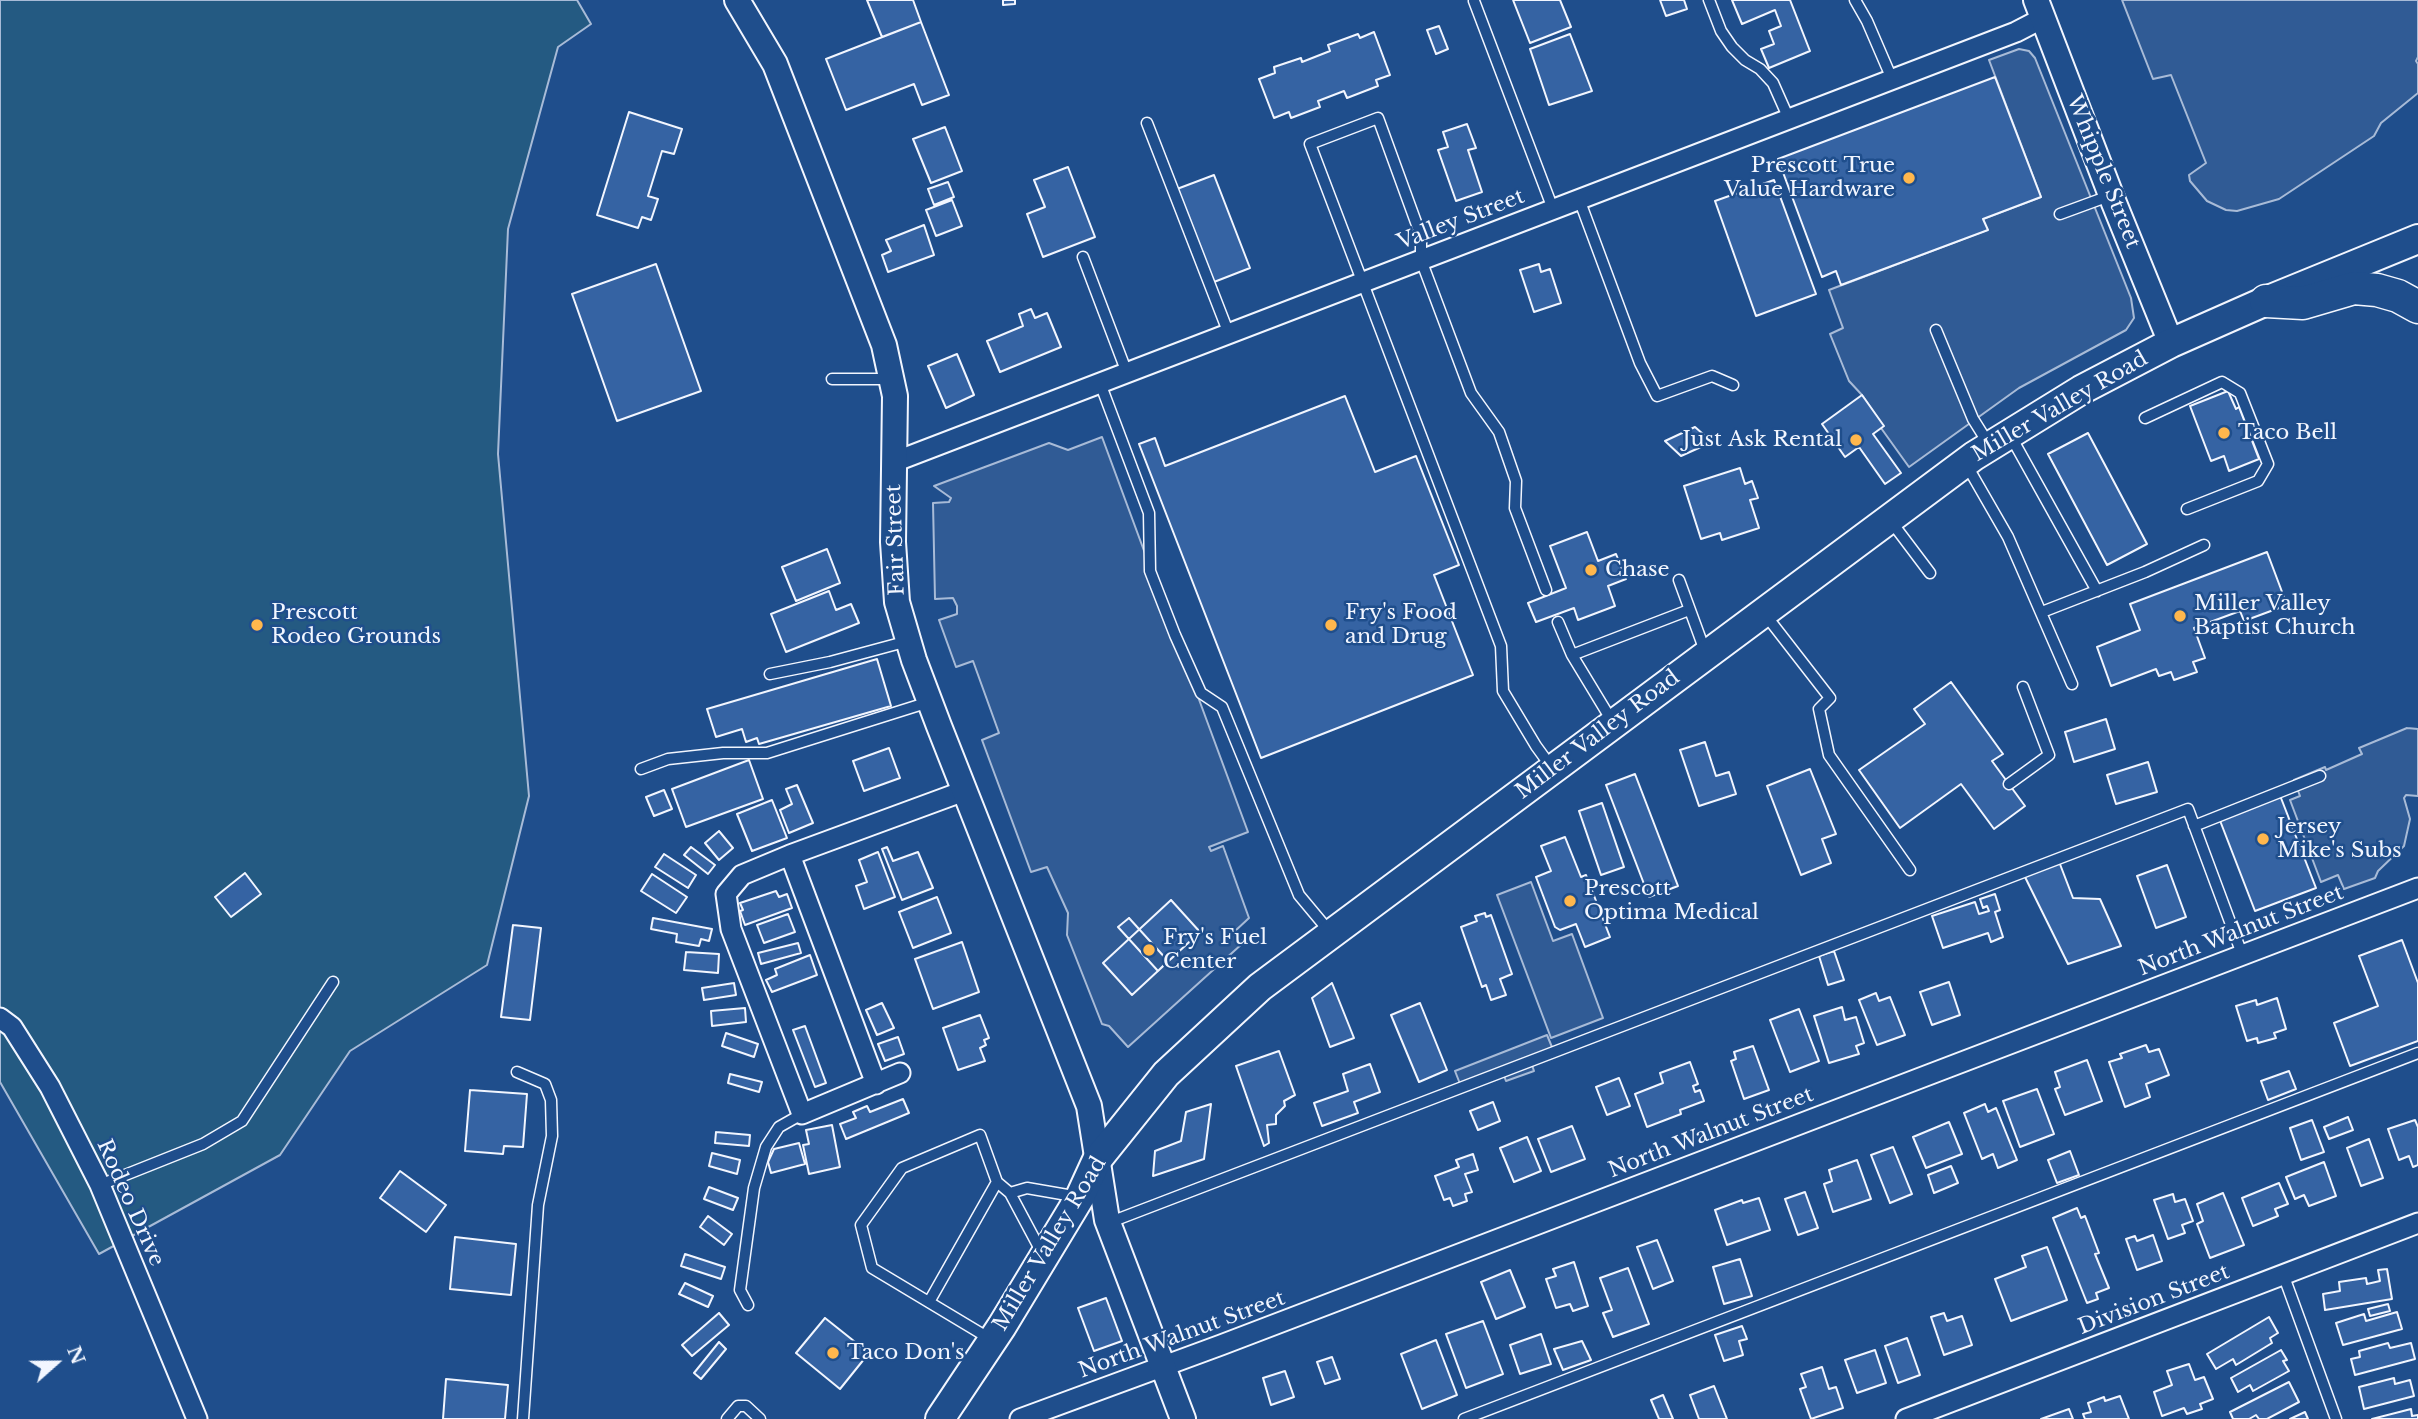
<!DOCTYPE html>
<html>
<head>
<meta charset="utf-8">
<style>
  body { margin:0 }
  #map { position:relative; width:2418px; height:1419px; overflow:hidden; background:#1f4e8c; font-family:"Libre Baskerville",serif }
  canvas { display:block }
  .north { position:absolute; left:21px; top:1328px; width:70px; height:70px; -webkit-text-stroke:5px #1f4e8c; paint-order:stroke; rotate:69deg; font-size:19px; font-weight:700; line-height:28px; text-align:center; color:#f2f6ff }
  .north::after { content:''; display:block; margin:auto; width:24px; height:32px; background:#f2f6ff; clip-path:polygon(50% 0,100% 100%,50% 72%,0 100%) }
</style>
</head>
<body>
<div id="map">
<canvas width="2418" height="1419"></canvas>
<div class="north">N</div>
</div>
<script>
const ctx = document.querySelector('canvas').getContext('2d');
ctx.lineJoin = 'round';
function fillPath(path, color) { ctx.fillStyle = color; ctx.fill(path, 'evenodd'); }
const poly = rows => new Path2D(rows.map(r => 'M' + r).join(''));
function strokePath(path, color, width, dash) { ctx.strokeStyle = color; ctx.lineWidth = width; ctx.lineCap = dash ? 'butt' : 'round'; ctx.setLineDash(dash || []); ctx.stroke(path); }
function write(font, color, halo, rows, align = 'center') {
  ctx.font = font + ' "Libre Baskerville",serif'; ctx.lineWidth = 5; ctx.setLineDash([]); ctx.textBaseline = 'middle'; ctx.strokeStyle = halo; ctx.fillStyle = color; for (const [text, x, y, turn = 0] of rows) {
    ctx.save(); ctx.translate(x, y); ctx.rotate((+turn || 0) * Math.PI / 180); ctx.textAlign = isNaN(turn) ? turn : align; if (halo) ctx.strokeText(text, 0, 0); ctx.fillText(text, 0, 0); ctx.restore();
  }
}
const green = poly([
  [0,0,577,0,591,24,558,47,508,229,498,454,529,796,487,965,350,1051,280,1155,99,1254,0,1082,0,0]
]);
fillPath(green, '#245a82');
strokePath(green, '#a8bbd7', 2);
const parking = poly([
  [2122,0,2418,0,2418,57,2416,61,2418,64,2418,93,2381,123,2374,136,2279,199,2237,211,2226,210,2207,201,2190,181,2189,175,2206,163,2171,75,2153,79,2122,0],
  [2019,49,2029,51,2035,58,2131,298,2134,318,2126,330,2019,388,1909,467,1881,428,1883,426,1862,395,1849,381,1830,334,1843,328,1829,290,1987,230,1983,219,2041,197,1989,60,2019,49],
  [1102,437,1248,832,1209,847,1211,851,1223,846,1249,918,1234,932,1243,943,1128,1047,1109,1026,1102,1024,1067,935,1068,913,1047,867,1031,872,982,740,999,733,973,661,956,667,939,620,957,614,957,606,953,598,935,599,933,503,949,502,951,498,934,486,1049,443,1068,450,1102,437],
  [2407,728,2418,729,2418,796,2406,795,2404,798,2410,819,2404,846,2378,871,2375,878,2344,889,2338,875,2321,882,2290,800,2300,796,2294,780,2325,767,2326,770,2362,754,2359,748,2407,728],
  [1531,882,1553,941,1572,934,1603,1018,1551,1038,1497,895,1531,882],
  [1547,1035,1554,1052,1531,1062,1534,1071,1506,1081,1503,1073,1462,1089,1455,1071,1547,1035]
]);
fillPath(parking, '#305b95');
strokePath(parking, '#a8bbd7', 2);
const building = poly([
  [867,0,913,0,921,22,882,37,867,0],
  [1003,0,1015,0,1015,4,1003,5,1003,0],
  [1513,0,1560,0,1571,27,1530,43,1513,0],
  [1660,0,1684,0,1687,9,1666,16,1660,0],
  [1732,0,1790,0,1810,51,1769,68,1761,49,1774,44,1769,31,1781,26,1775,10,1742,24,1732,0],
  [921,22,949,95,922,105,914,84,846,110,826,59,921,22],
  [1439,26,1448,49,1436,54,1427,30,1439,26],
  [1374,32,1390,75,1376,80,1378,86,1347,98,1344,91,1318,101,1320,107,1291,118,1289,112,1274,118,1259,79,1275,73,1274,67,1301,58,1302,62,1330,51,1328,45,1358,34,1360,38,1374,32],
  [1570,34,1592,91,1549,105,1530,49,1570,34],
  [1995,77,2041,197,1983,219,1988,230,1841,285,1836,271,1822,277,1778,159,1995,77],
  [629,112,682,129,674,154,662,151,648,196,658,199,651,220,642,217,638,228,597,215,629,112],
  [1467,124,1476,148,1468,150,1482,192,1456,201,1438,150,1448,147,1443,132,1467,124],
  [945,127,962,171,931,183,913,139,945,127],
  [1068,167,1095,237,1043,257,1027,214,1045,207,1034,180,1068,167],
  [1214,175,1250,268,1214,282,1177,189,1214,175],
  [1774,180,1816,294,1756,316,1715,201,1774,180],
  [948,182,954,197,934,205,928,189,948,182],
  [952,200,962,226,936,236,926,210,952,200],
  [924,225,934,255,888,272,882,255,891,251,886,240,924,225],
  [656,264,701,391,617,421,572,294,656,264],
  [1539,264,1541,272,1550,269,1561,303,1534,312,1520,270,1539,264],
  [1031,309,1035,318,1047,313,1061,347,1000,372,987,341,1023,326,1019,314,1031,309],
  [957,354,974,395,946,408,928,366,957,354],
  [2228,391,2236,409,2239,407,2259,459,2229,471,2224,456,2211,461,2190,406,2228,391],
  [1862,395,1884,426,1873,434,1901,473,1885,484,1859,447,1845,457,1822,424,1862,395],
  [1345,396,1375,472,1416,456,1459,565,1434,575,1473,675,1261,758,1139,444,1155,438,1165,466,1345,396],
  [1695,427,1712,442,1681,456,1665,441,1695,427],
  [2088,433,2147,544,2107,565,2048,454,2088,433],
  [1740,468,1745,484,1752,481,1758,498,1750,500,1759,528,1722,540,1720,533,1701,539,1684,486,1740,468],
  [1587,532,1598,561,1616,554,1626,579,1608,586,1615,606,1578,620,1574,608,1536,622,1528,603,1566,588,1550,546,1587,532],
  [827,549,840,583,796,601,782,567,827,549],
  [2267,552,2287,605,2244,621,2240,611,2194,628,2205,658,2193,662,2197,672,2174,680,2171,672,2159,676,2156,669,2111,686,2097,647,2140,630,2130,604,2267,552],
  [829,591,836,610,851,604,859,623,786,652,771,614,829,591],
  [877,659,891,706,759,744,757,738,746,742,742,729,716,737,707,709,877,659],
  [1951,682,2003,754,1992,761,2025,806,1994,829,1961,784,1900,828,1859,770,1925,724,1914,709,1951,682],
  [2106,719,2115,749,2074,762,2065,732,2106,719],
  [1705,742,1716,776,1729,772,1736,794,1699,806,1680,750,1705,742],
  [889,748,900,778,864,791,853,761,889,748],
  [749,760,763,799,686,827,672,789,749,760],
  [2148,762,2157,792,2116,804,2107,775,2148,762],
  [1810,769,1836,834,1822,839,1831,863,1801,875,1767,786,1810,769],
  [1635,774,1678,886,1649,897,1606,785,1635,774],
  [797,785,813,823,789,833,780,810,792,804,786,789,797,785],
  [664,790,672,809,654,816,646,797,664,790],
  [2270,797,2281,798,2316,888,2255,911,2219,818,2270,797],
  [772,800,787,838,752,851,737,814,772,800],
  [1602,803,1624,867,1601,875,1579,811,1602,803],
  [719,831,733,848,719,860,705,843,719,831],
  [1565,837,1581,877,1586,875,1610,937,1585,947,1576,924,1560,930,1555,927,1536,877,1551,871,1541,846,1565,837],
  [691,847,715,865,708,874,684,855,691,847],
  [887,847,893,861,918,852,933,888,902,900,882,849,887,847],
  [878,852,895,897,864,909,856,886,867,882,859,860,878,852],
  [664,854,696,875,688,888,655,867,664,854],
  [2058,859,2073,898,2100,899,2121,946,2068,964,2024,875,2058,859],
  [2167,865,2186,917,2156,928,2137,876,2167,865],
  [245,873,261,894,231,917,215,897,245,873],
  [652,874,687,897,676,913,641,891,652,874],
  [776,891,779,897,787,894,792,908,745,925,740,911,743,910,740,903,776,891],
  [1995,894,2000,910,1995,912,2003,937,1991,942,1988,933,1943,948,1932,916,1975,902,1979,914,1989,911,1987,906,1983,908,1980,899,1995,894],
  [937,897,951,933,913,948,899,912,937,897],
  [1171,900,1200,932,1132,995,1103,963,1171,900],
  [1485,913,1486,917,1491,915,1512,974,1500,979,1506,995,1491,1000,1486,985,1482,987,1461,927,1477,921,1475,916,1485,913],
  [788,914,795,932,764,943,757,925,788,914],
  [653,918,712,929,709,941,701,939,699,946,676,942,677,934,651,929,653,918],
  [1129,918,1168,961,1158,971,1118,927,1129,918],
  [513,925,541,928,530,1020,501,1017,513,925],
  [2402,940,2418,983,2418,1041,2350,1066,2334,1023,2378,1006,2359,956,2402,940],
  [962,942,979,992,933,1009,915,959,962,942],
  [798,943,801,953,761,964,758,953,798,943],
  [1834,951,1844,980,1828,985,1819,956,1834,951],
  [686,952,719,954,718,973,684,970,686,952],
  [810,955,817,975,772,992,766,980,777,975,775,969,810,955],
  [1949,982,1960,1015,1932,1025,1920,992,1949,982],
  [734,983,736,995,704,1000,702,988,734,983],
  [1332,983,1354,1038,1330,1047,1312,998,1332,983],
  [1876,993,1879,1001,1890,997,1905,1035,1877,1045,1859,1000,1876,993],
  [2277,998,2286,1029,2274,1033,2276,1038,2258,1043,2257,1038,2247,1041,2236,1006,2256,1000,2257,1005,2277,998],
  [882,1003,894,1028,877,1035,866,1010,882,1003],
  [1420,1003,1447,1070,1419,1082,1391,1015,1420,1003],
  [1842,1007,1845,1020,1856,1017,1864,1043,1856,1046,1859,1054,1829,1063,1814,1016,1842,1007],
  [745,1008,746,1022,712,1026,711,1011,745,1008],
  [1799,1009,1819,1061,1790,1072,1770,1020,1799,1009],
  [980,1015,989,1038,984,1040,986,1045,980,1048,985,1061,958,1070,943,1028,980,1015],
  [805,1026,826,1083,815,1087,793,1030,805,1026],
  [726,1033,758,1044,754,1057,722,1046,726,1033],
  [898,1037,904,1054,885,1061,878,1044,898,1037],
  [2146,1045,2149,1052,2159,1049,2169,1075,2146,1084,2150,1097,2125,1107,2109,1062,2122,1058,2120,1054,2146,1045],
  [1753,1046,1769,1090,1744,1099,1731,1061,1736,1059,1734,1052,1753,1046],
  [1279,1051,1295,1095,1284,1101,1285,1106,1276,1115,1276,1124,1267,1125,1269,1143,1264,1146,1236,1066,1279,1051],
  [2087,1060,2102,1101,2065,1115,2055,1089,2060,1087,2055,1072,2087,1060],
  [1690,1062,1698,1084,1693,1086,1695,1092,1700,1090,1704,1101,1680,1110,1681,1114,1647,1127,1635,1094,1663,1083,1660,1073,1690,1062],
  [1370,1064,1380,1092,1354,1102,1358,1113,1322,1126,1314,1103,1348,1091,1343,1074,1370,1064],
  [2289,1071,2296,1089,2268,1100,2261,1081,2289,1071],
  [730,1074,762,1082,759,1092,728,1083,730,1074],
  [1619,1078,1630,1106,1607,1115,1596,1087,1619,1078],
  [2037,1089,2054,1134,2020,1147,2003,1101,2037,1089],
  [470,1090,527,1094,523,1147,504,1146,503,1154,465,1151,470,1090],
  [903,1099,909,1113,846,1139,840,1124,856,1118,853,1112,867,1106,870,1112,903,1099],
  [1493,1102,1500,1121,1478,1130,1470,1111,1493,1102],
  [1211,1104,1204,1159,1153,1176,1155,1151,1181,1141,1186,1112,1211,1104],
  [1985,1104,1988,1112,1996,1108,2017,1160,1998,1168,1993,1154,1982,1159,1964,1113,1985,1104],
  [2348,1117,2353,1130,2329,1139,2324,1127,2348,1117],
  [2312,1120,2324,1152,2301,1160,2290,1128,2312,1120],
  [2415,1120,2418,1127,2418,1165,2413,1167,2409,1156,2399,1160,2388,1129,2415,1120],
  [1949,1122,1962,1154,1926,1168,1913,1137,1949,1122],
  [832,1125,840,1167,809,1174,803,1145,809,1144,806,1130,832,1125],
  [1572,1126,1585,1159,1551,1172,1538,1139,1572,1126],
  [716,1132,750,1135,749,1146,715,1143,716,1132],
  [1527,1137,1541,1171,1514,1182,1500,1148,1527,1137],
  [2369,1139,2383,1178,2361,1186,2347,1148,2369,1139],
  [799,1143,805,1164,771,1173,768,1162,774,1149,799,1143],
  [1893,1147,1912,1194,1890,1203,1871,1155,1893,1147],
  [2070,1151,2079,1175,2057,1183,2048,1160,2070,1151],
  [712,1153,740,1160,737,1174,709,1166,712,1153],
  [1473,1154,1478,1170,1465,1174,1472,1192,1465,1194,1467,1201,1453,1206,1450,1198,1444,1200,1435,1176,1459,1167,1456,1160,1473,1154],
  [1857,1160,1871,1199,1833,1212,1824,1184,1832,1181,1829,1170,1857,1160],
  [2324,1162,2336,1196,2309,1206,2304,1195,2295,1199,2286,1177,2324,1162],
  [1951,1166,1958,1183,1934,1193,1928,1175,1951,1166],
  [400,1171,446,1205,426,1232,380,1198,400,1171],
  [2279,1183,2288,1204,2275,1209,2278,1216,2253,1226,2242,1198,2279,1183],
  [709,1187,738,1198,733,1210,704,1199,709,1187],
  [1805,1192,1818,1228,1798,1235,1785,1199,1805,1192],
  [2223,1193,2244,1245,2210,1258,2197,1224,2203,1221,2197,1204,2223,1193],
  [2173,1194,2175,1202,2185,1199,2193,1221,2182,1225,2185,1233,2168,1239,2154,1200,2173,1194],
  [1759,1198,1770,1230,1727,1245,1715,1210,1742,1200,1743,1203,1759,1198],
  [2077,1208,2081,1218,2085,1216,2099,1253,2095,1254,2109,1288,2096,1293,2098,1299,2087,1303,2053,1218,2077,1208],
  [708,1216,732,1234,724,1245,700,1227,708,1216],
  [2153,1235,2162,1261,2137,1270,2126,1239,2135,1236,2137,1241,2153,1235],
  [455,1237,516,1244,511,1295,450,1289,455,1237],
  [1657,1240,1673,1281,1653,1289,1637,1247,1657,1240],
  [2047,1247,2067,1300,2011,1321,1995,1279,2026,1267,2022,1256,2047,1247],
  [685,1254,725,1267,721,1279,681,1266,685,1254],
  [1740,1259,1752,1296,1724,1304,1713,1267,1740,1259],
  [1574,1262,1588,1306,1573,1311,1570,1304,1556,1308,1546,1279,1556,1276,1553,1269,1574,1262],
  [1628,1268,1649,1324,1613,1337,1603,1313,1612,1310,1600,1278,1628,1268],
  [2387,1269,2392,1299,2325,1310,2323,1294,2340,1291,2339,1282,2366,1278,2367,1284,2380,1281,2378,1270,2387,1269],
  [1510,1270,1525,1307,1496,1319,1481,1282,1510,1270],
  [685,1283,713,1296,708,1307,679,1294,685,1283],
  [1106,1298,1122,1341,1094,1351,1078,1308,1106,1298],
  [2388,1304,2390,1311,2370,1316,2368,1309,2388,1304],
  [2397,1312,2402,1329,2343,1345,2336,1323,2364,1314,2366,1321,2397,1312],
  [719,1313,729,1325,692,1356,682,1345,719,1313],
  [1944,1313,1947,1321,1962,1316,1972,1345,1944,1355,1931,1317,1944,1313],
  [2269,1317,2278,1333,2270,1338,2272,1343,2236,1365,2233,1359,2216,1369,2207,1354,2269,1317],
  [825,1318,869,1353,840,1389,796,1353,825,1318],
  [1483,1321,1503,1374,1466,1388,1446,1334,1483,1321],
  [1742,1326,1747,1339,1739,1341,1743,1355,1724,1361,1715,1335,1742,1326],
  [1541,1334,1551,1364,1520,1374,1510,1345,1541,1334],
  [1907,1338,1920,1375,1898,1383,1885,1346,1907,1338],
  [1436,1340,1457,1395,1422,1409,1401,1354,1436,1340],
  [1582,1341,1591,1360,1563,1370,1554,1349,1582,1341],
  [719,1342,726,1349,701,1379,694,1373,719,1342],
  [2388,1343,2390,1348,2411,1343,2415,1359,2355,1375,2351,1359,2360,1357,2359,1351,2388,1343],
  [1875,1350,1886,1383,1857,1393,1845,1360,1875,1350],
  [2281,1350,2287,1360,2283,1361,2289,1371,2253,1391,2250,1385,2238,1392,2231,1378,2281,1350],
  [1332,1357,1340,1379,1325,1384,1317,1362,1332,1357],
  [2189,1364,2195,1380,2204,1377,2213,1399,2200,1404,2202,1409,2187,1414,2184,1408,2162,1416,2154,1392,2172,1385,2167,1371,2189,1364],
  [1822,1367,1829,1389,1836,1387,1843,1408,1811,1419,1800,1389,1806,1387,1801,1374,1822,1367],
  [1285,1371,1294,1397,1271,1405,1263,1378,1285,1371],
  [2394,1378,2395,1384,2410,1380,2414,1396,2364,1409,2359,1387,2394,1378],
  [446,1379,508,1385,505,1419,443,1419,446,1379],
  [2289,1382,2299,1402,2267,1419,2259,1419,2256,1415,2249,1419,2233,1419,2230,1412,2289,1382],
  [1714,1386,1727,1419,1699,1419,1690,1395,1714,1386],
  [1663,1395,1673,1419,1659,1419,1651,1400,1663,1395],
  [2120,1396,2129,1419,2085,1419,2083,1414,2091,1412,2088,1403,2104,1397,2105,1401,2120,1396],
  [2069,1409,2073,1419,2041,1419,2069,1409],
  [2411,1409,2412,1416,2418,1415,2418,1419,2372,1419,2411,1409],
  [2305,1412,2308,1419,2290,1419,2305,1412]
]);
fillPath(building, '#3563a3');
strokePath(building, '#f2f6ff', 2);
const service = poly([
  [1709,0,1721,31,1732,47,1745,60,1760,69,1773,83,1789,119],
  [1855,0,1867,21,1892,79],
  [1474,1,1553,209],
  [1147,123,1229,334],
  [1579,199,1640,363,1657,396,1712,376,1733,385],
  [2060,214,2109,196],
  [1083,257,1127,373],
  [1936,330,1973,419,1988,443],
  [832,379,891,379],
  [1100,383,1149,513,1150,571,1175,635,1201,693,1222,707,1299,895,1329,931],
  [2145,418,2222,382,2240,393,2268,464,2258,481,2187,509],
  [2010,435,2097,591],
  [1966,464,2008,537,2072,684],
  [1890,520,1930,573],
  [1679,580,1705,651],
  [1546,590,1515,508,1516,481,1499,432,1471,393,1421,260,1421,236,1378,118,1310,144,1501,646,1503,691,1536,746,1552,768],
  [2042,612,2145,572,2204,545],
  [1764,613,1830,698,1819,709,1829,755,1910,870],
  [1558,622,1572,655],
  [770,674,830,662,908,641],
  [1612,721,1572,655,1689,610],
  [641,769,668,759,723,753,767,753,929,702],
  [2009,784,2049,755,2023,687],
  [2194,826,2320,776],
  [517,1072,545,1084,551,1100,552,1136,538,1205,523,1419],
  [100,1185,203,1144,242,1121,333,982],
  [1010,1193,1027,1188,1079,1197],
  [1108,1223,2188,809,2242,954],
  [2283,1274,2336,1419],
  [929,1302,997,1182],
  [748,1305,740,1290,754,1188,766,1147,779,1127,802,1114],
  [992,1340,872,1268,861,1225,902,1168,980,1135,997,1182,1010,1193,1042,1253],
  [727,1419,738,1406,746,1406,760,1419],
  [1464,1419,2418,1053]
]);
const minor = poly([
  [894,462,2016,32,2043,18],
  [790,855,876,1084],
  [0,1018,12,1027,50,1087,100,1185,197,1419],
  [900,1073,802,1114,731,929,726,894,742,875,790,855,964,791],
  [1020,1419,1221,1345,2418,888],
  [1906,1419,2418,1223]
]);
const tertiary = poly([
  [737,0,775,64,884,345,895,396,893,542,897,602,914,660,939,726,1089,1106,1107,1220,1183,1419],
  [2036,0,2114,203,2171,343]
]);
const secondary = poly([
  [940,1419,1002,1326,1080,1197,1097,1160,1166,1074,1260,987,1974,456,2081,390,2171,343,2266,301,2418,239]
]);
const primary = poly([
  [2266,301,2303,303,2354,288,2377,290,2398,296,2418,307]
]);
strokePath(service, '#f2f6ff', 13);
strokePath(minor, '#f2f6ff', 23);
strokePath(tertiary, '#f2f6ff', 28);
strokePath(secondary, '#f2f6ff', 32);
strokePath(primary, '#f2f6ff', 35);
strokePath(service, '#1f4e8c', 10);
strokePath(minor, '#1f4e8c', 19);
strokePath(tertiary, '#1f4e8c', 24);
strokePath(secondary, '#1f4e8c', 28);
strokePath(primary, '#1f4e8c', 32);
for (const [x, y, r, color] of [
  [1909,178,7,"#ffb74d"],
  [2224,433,7,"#ffb74d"],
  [1856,440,7,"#ffb74d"],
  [1591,570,7,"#ffb74d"],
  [2180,616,7,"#ffb74d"],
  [257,625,7,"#ffb74d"],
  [1331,625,7,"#ffb74d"],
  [2263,839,7,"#ffb74d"],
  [1570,901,7,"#ffb74d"],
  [1149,950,7,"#ffb74d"],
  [833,1353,7,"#ffb74d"]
]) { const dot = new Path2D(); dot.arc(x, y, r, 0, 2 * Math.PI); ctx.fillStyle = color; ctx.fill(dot); strokePath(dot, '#1f4e8c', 2.5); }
write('21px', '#f2f6ff', '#1f4e8c', [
  ["Prescott True",1895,166,"right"],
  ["Value Hardware",1895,190,"right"],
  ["Taco Bell",2238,433],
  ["Just Ask Rental",1842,440,"right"],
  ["Chase",1605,570],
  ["Miller Valley",2194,604],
  ["Baptist Church",2194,628],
  ["Prescott",271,613],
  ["Rodeo Grounds",271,637],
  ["Fry's Food",1345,613],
  ["and Drug",1345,637],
  ["Jersey",2277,827],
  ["Mike's Subs",2277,851],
  ["Prescott",1584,889],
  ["Optima Medical",1584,913],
  ["Fry's Fuel",1163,938],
  ["Center",1163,962],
  ["Taco Don's",847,1353]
], 'left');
write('21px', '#f2f6ff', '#1f4e8c', [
  ["Whipple Street",2103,172,68],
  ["Valley Street",1461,220,-21],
  ["Miller Valley Road",2060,407,-30],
  ["Fair Street",896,540,-92],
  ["Miller Valley Road",1598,735,-37],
  ["North Walnut Street",2241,931,-21],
  ["North Walnut Street",1711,1133,-21],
  ["Rodeo Drive",130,1203,66],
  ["Miller Valley Road",1050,1244,-59],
  ["Division Street",2154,1300,-21],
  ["North Walnut Street",1182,1335,-20]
]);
</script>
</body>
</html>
